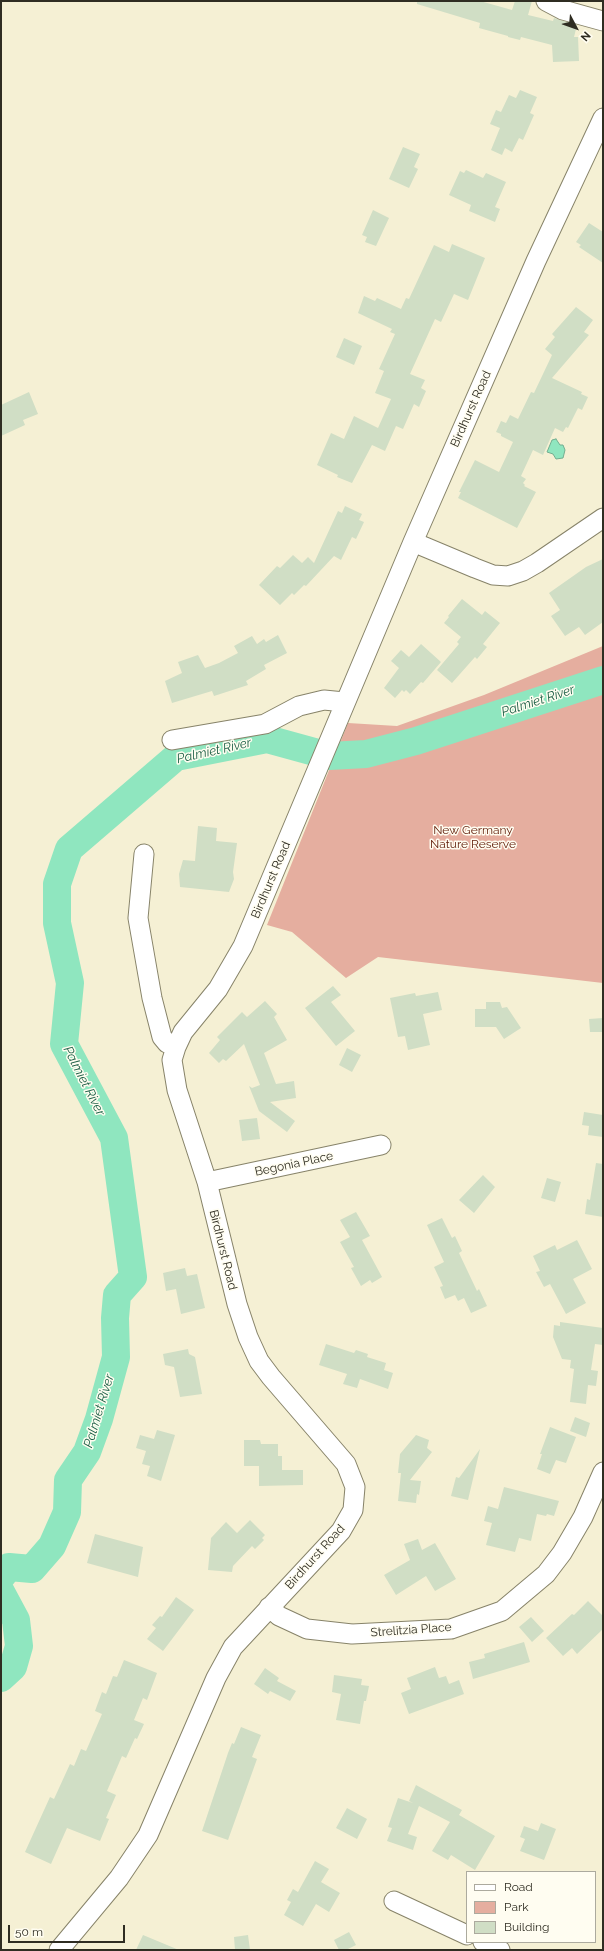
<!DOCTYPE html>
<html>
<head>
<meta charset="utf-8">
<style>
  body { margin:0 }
  #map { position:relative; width:604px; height:1951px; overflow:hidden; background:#f5f0d4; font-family:Raleway,sans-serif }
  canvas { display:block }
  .frame { position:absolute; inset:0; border:2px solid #2f2d22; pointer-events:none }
  .legend { position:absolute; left:466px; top:1871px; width:130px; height:72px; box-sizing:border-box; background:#fffdf1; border:1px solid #acaa9e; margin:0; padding:5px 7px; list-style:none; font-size:12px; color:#2f2d22 }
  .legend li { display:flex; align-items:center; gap:8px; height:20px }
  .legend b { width:20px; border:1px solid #acaa9e }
  .north { position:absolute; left:556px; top:8px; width:40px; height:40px; -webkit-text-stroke:3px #fffdf1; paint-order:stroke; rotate:131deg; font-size:11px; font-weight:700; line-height:16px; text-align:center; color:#2f2d22 }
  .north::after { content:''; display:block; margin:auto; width:14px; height:18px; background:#2f2d22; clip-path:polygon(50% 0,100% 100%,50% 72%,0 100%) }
  .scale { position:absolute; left:8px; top:1925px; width:117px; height:18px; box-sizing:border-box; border:2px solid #2f2d22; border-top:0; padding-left:5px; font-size:12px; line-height:14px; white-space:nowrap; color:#2f2d22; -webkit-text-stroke:3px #fffdf1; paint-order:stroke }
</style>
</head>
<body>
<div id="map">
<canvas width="604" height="1951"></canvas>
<div class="frame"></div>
<ul class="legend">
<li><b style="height:5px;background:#fff"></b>Road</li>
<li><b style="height:11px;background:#e5ae9f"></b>Park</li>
<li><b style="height:11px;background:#d0dec5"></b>Building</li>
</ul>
<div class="north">N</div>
<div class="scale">50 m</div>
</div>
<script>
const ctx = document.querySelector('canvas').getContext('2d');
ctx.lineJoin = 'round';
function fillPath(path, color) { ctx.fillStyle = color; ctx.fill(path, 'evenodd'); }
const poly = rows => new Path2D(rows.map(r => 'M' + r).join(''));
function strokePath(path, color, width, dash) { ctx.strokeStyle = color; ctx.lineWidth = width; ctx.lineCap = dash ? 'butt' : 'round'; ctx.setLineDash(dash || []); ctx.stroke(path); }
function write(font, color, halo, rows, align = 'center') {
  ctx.font = font + ' Raleway,sans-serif'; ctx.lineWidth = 3; ctx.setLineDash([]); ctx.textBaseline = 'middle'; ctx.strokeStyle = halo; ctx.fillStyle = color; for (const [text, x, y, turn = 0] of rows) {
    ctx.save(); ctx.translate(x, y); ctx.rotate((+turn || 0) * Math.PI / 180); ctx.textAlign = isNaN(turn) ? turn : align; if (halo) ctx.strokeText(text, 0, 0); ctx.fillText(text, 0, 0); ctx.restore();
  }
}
fillPath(poly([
  [603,646,603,983,378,957,346,978,292,932,267,925,348,723,397,726,484,695]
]), '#e5ae9f');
const water = poly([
  [556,439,560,445,563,445,565,450,563,458,556,459,553,454,547,452,552,440,556,439]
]);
fillPath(water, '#8fe6bf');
strokePath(water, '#72ae90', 1);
strokePath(poly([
  [1,1577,9,1567,32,1569,52,1546,67,1512,68,1480,87,1452,99,1419,116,1357,115,1318,117,1295,133,1277,114,1138,64,1044,70,983,57,923,57,884,69,849,176,757,267,739,329,756,366,754,416,741,603,680],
  [1,1592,16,1620,19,1646,13,1667,1,1678]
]), '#8fe6bf', 28);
fillPath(poly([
  [417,1,480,1,512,10,515,1,532,1,528,15,553,21,554,18,577,25,574,37,578,37,579,61,553,62,552,45,521,37,520,40,508,37,508,36,479,28,480,23,417,4],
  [520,90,537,97,530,113,534,115,523,140,519,138,512,152,505,148,502,155,491,150,500,128,490,124,496,110,501,112,509,95,516,98],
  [403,147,420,154,414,167,418,169,409,188,389,179],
  [466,170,483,178,486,173,506,182,495,207,500,209,495,222,469,211,471,205,449,195,460,171,464,173],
  [373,210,389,218,376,246,365,242,367,237,362,235],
  [589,223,603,232,603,263,579,247,581,245,576,242],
  [452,244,485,258,468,300,454,294,441,322,435,319,410,374,425,380,421,388,426,391,419,407,414,404,403,429,396,426,385,451,372,445,352,483,337,477,338,475,317,465,331,433,344,439,354,416,378,428,391,399,375,393,384,371,379,369,395,334,390,332,392,329,358,313,364,296,375,301,377,298,401,309,406,298,409,299,434,245,449,252],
  [576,307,593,320,584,332,589,335,552,378,582,392,581,394,588,397,582,410,578,408,568,428,566,427,563,432,555,428,543,455,533,450,521,476,526,479,523,483,525,485,524,486,536,492,517,528,458,498,461,492,459,492,475,460,499,472,513,442,501,436,501,434,496,432,501,421,506,423,510,415,518,419,531,392,534,393,552,355,545,349,555,337,552,334],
  [344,338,362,346,354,365,336,357],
  [29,392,38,414,23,420,25,425,1,436,1,405],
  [345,506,362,514,359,520,364,522,356,539,352,537,341,560,334,556,306,586,304,585,294,595,292,593,280,605,259,585,277,566,280,568,293,555,302,563,308,557,314,563,338,511,342,513],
  [603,559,603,622,585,635,579,627,565,636,551,616,560,610,549,593,586,567],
  [462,599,482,615,485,611,500,623,483,644,487,647,477,659,475,657,452,683,437,670,459,644,457,642,461,637,444,623,449,617,448,616],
  [278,635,287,653,264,665,266,669,246,681,248,685,214,696,212,691,172,703,165,681,182,673,178,662,198,655,205,668,219,663,238,653,234,646,252,636,257,644,264,639,266,642],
  [421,644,441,662,423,683,421,682,410,694,406,690,404,692,402,690,395,698,384,688,399,668,391,661,401,650,409,657],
  [198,826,217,828,216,841,237,843,233,872,234,879,229,892,180,887,179,874,183,860,195,861],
  [333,986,341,995,331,1002,355,1031,336,1046,305,1008],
  [438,992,442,1010,423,1014,430,1045,408,1050,405,1036,398,1037,390,998,415,993,416,996],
  [265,1001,277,1014,274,1017,287,1040,264,1053,276,1084,294,1081,296,1098,270,1102,295,1121,287,1132,259,1111,249,1086,252,1088,260,1085,244,1044,226,1061,223,1059,219,1063,209,1053,220,1040,217,1037,242,1012,247,1017],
  [486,1002,500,1002,502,1008,507,1007,521,1028,504,1039,496,1027,475,1027,475,1009,486,1009],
  [603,1018,603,1032,590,1032,589,1019],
  [347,1048,361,1055,352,1072,339,1065],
  [584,1112,603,1115,603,1137,588,1135,589,1126,582,1125],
  [257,1118,260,1139,242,1141,239,1120],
  [596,1163,603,1164,603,1217,585,1214,587,1199,590,1200],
  [483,1175,495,1187,474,1213,459,1200],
  [547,1178,561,1182,555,1202,541,1198],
  [356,1212,370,1236,362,1240,382,1277,372,1283,370,1280,361,1286,351,1268,354,1267,340,1242,350,1237,340,1220],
  [442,1218,452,1238,455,1236,462,1251,459,1253,477,1291,479,1289,487,1306,471,1313,464,1298,458,1301,455,1295,445,1299,440,1287,443,1286,434,1267,444,1262,427,1225],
  [577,1240,592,1269,573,1279,586,1303,566,1314,550,1284,544,1287,536,1272,540,1271,533,1256,555,1245,557,1250],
  [185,1268,187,1276,197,1274,205,1308,181,1314,176,1289,166,1291,163,1273],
  [560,1322,603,1328,603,1345,595,1344,591,1370,598,1371,596,1386,588,1385,586,1404,570,1402,574,1369,570,1368,571,1360,562,1359,553,1337,554,1325,560,1326],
  [326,1344,354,1353,356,1350,368,1354,367,1357,386,1363,384,1370,393,1373,388,1389,360,1379,357,1388,343,1384,347,1374,319,1365],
  [188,1349,189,1354,195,1357,202,1394,180,1397,174,1367,165,1365,163,1354],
  [575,1417,590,1423,586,1437,570,1431],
  [550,1427,576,1437,566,1463,556,1460,550,1474,537,1469,542,1454,540,1454],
  [157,1430,175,1435,161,1481,147,1476,150,1466,142,1464,146,1451,136,1448,140,1435,154,1439],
  [416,1435,429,1440,427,1448,432,1452,410,1480,421,1481,419,1495,417,1494,416,1503,398,1501,401,1473,398,1473,400,1454],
  [244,1440,260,1440,261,1444,278,1444,278,1456,282,1456,282,1470,303,1470,303,1485,259,1486,259,1466,244,1466],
  [480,1449,468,1500,451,1496,456,1477,459,1478],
  [504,1487,559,1501,554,1516,547,1514,546,1516,537,1514,531,1541,519,1538,515,1552,486,1545,492,1523,484,1521,488,1506,498,1509],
  [250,1520,265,1535,262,1538,264,1540,255,1549,252,1546,233,1566,232,1572,208,1570,211,1538,226,1522,237,1533],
  [95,1534,143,1547,138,1577,87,1563],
  [418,1539,422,1550,435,1543,456,1579,435,1591,426,1576,396,1595,384,1575,410,1560,404,1544],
  [176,1597,194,1610,163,1651,147,1639,156,1628,152,1625,160,1616,162,1617],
  [588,1601,603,1616,603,1629,577,1654,572,1648,563,1656,546,1638,572,1614,574,1615],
  [531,1617,544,1631,532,1642,519,1627],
  [524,1642,530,1662,473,1679,469,1662,485,1658,484,1654],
  [124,1660,157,1673,147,1700,143,1698,134,1720,144,1724,137,1739,135,1738,126,1758,122,1756,107,1791,116,1795,106,1818,109,1819,100,1841,67,1828,51,1864,25,1852,50,1797,54,1799,70,1764,74,1766,81,1749,86,1751,102,1714,95,1711,102,1692,106,1694,113,1676,117,1677],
  [435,1667,439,1678,446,1676,449,1684,459,1680,464,1694,409,1714,401,1693,411,1689,407,1678],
  [265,1668,279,1678,277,1681,296,1691,290,1701,270,1691,268,1694,254,1684],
  [334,1675,362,1679,361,1685,369,1686,366,1701,364,1701,360,1724,336,1720,341,1694,332,1692],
  [241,1727,261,1735,252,1757,257,1759,228,1840,202,1831,228,1753,232,1743,234,1744],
  [416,1785,462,1810,459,1815,495,1836,475,1870,451,1855,448,1860,432,1851,450,1822,419,1806,408,1834,417,1837,413,1850,387,1841,392,1828,388,1827,398,1798,413,1803,409,1801],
  [347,1808,367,1819,357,1839,336,1828],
  [541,1823,556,1829,544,1860,520,1851,525,1839,520,1837,524,1826,538,1831],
  [315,1861,329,1869,321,1882,340,1893,329,1912,316,1904,303,1926,284,1915,291,1902,287,1900,293,1889,298,1892],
  [349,1932,356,1945,346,1950,339,1950,334,1940],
  [143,1935,179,1950,136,1950],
  [248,1935,250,1950,235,1950,234,1937]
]), '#d0dec5');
const minor = poly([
  [546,1,563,10,603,21],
  [413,542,475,568,493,575,508,576,523,571,537,563,603,518],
  [172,740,265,724,299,706,324,700,344,702],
  [144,854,138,918,152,998,162,1037,167,1043,176,1047],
  [207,1182,381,1145],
  [269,1607,279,1616,307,1629,352,1634,451,1629,502,1611,546,1574,562,1553,583,1517,603,1472],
  [394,1901,467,1935],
  [483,1942,500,1950],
  [59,1950,119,1878,148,1835,216,1678,233,1647,341,1531,353,1510,355,1487,346,1464,271,1377,259,1361,248,1337,237,1304,207,1182,177,1090,172,1060,176,1047,183,1032,218,989,243,946,413,542,536,261,603,118]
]);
strokePath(minor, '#878369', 21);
strokePath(minor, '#fff', 19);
write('12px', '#2f2d22', '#fffdf1', [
  ["Birdhurst Road",471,409,-66],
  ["Birdhurst Road",271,880,-67],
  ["Begonia Place",294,1164,-12],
  ["Birdhurst Road",223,1250,76],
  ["Birdhurst Road",315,1557,-48],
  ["Strelitzia Place",411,1630,-4]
]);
write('12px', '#601b07', '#fffdf1', [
  ["New Germany",473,830],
  ["Nature Reserve",473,844]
]);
write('italic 13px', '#1e6047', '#fffdf1', [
  ["Palmiet River",538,701,-18],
  ["Palmiet River",214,751,-13],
  ["Palmiet River",84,1081,63],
  ["Palmiet River",99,1411,-73]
]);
</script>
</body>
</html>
